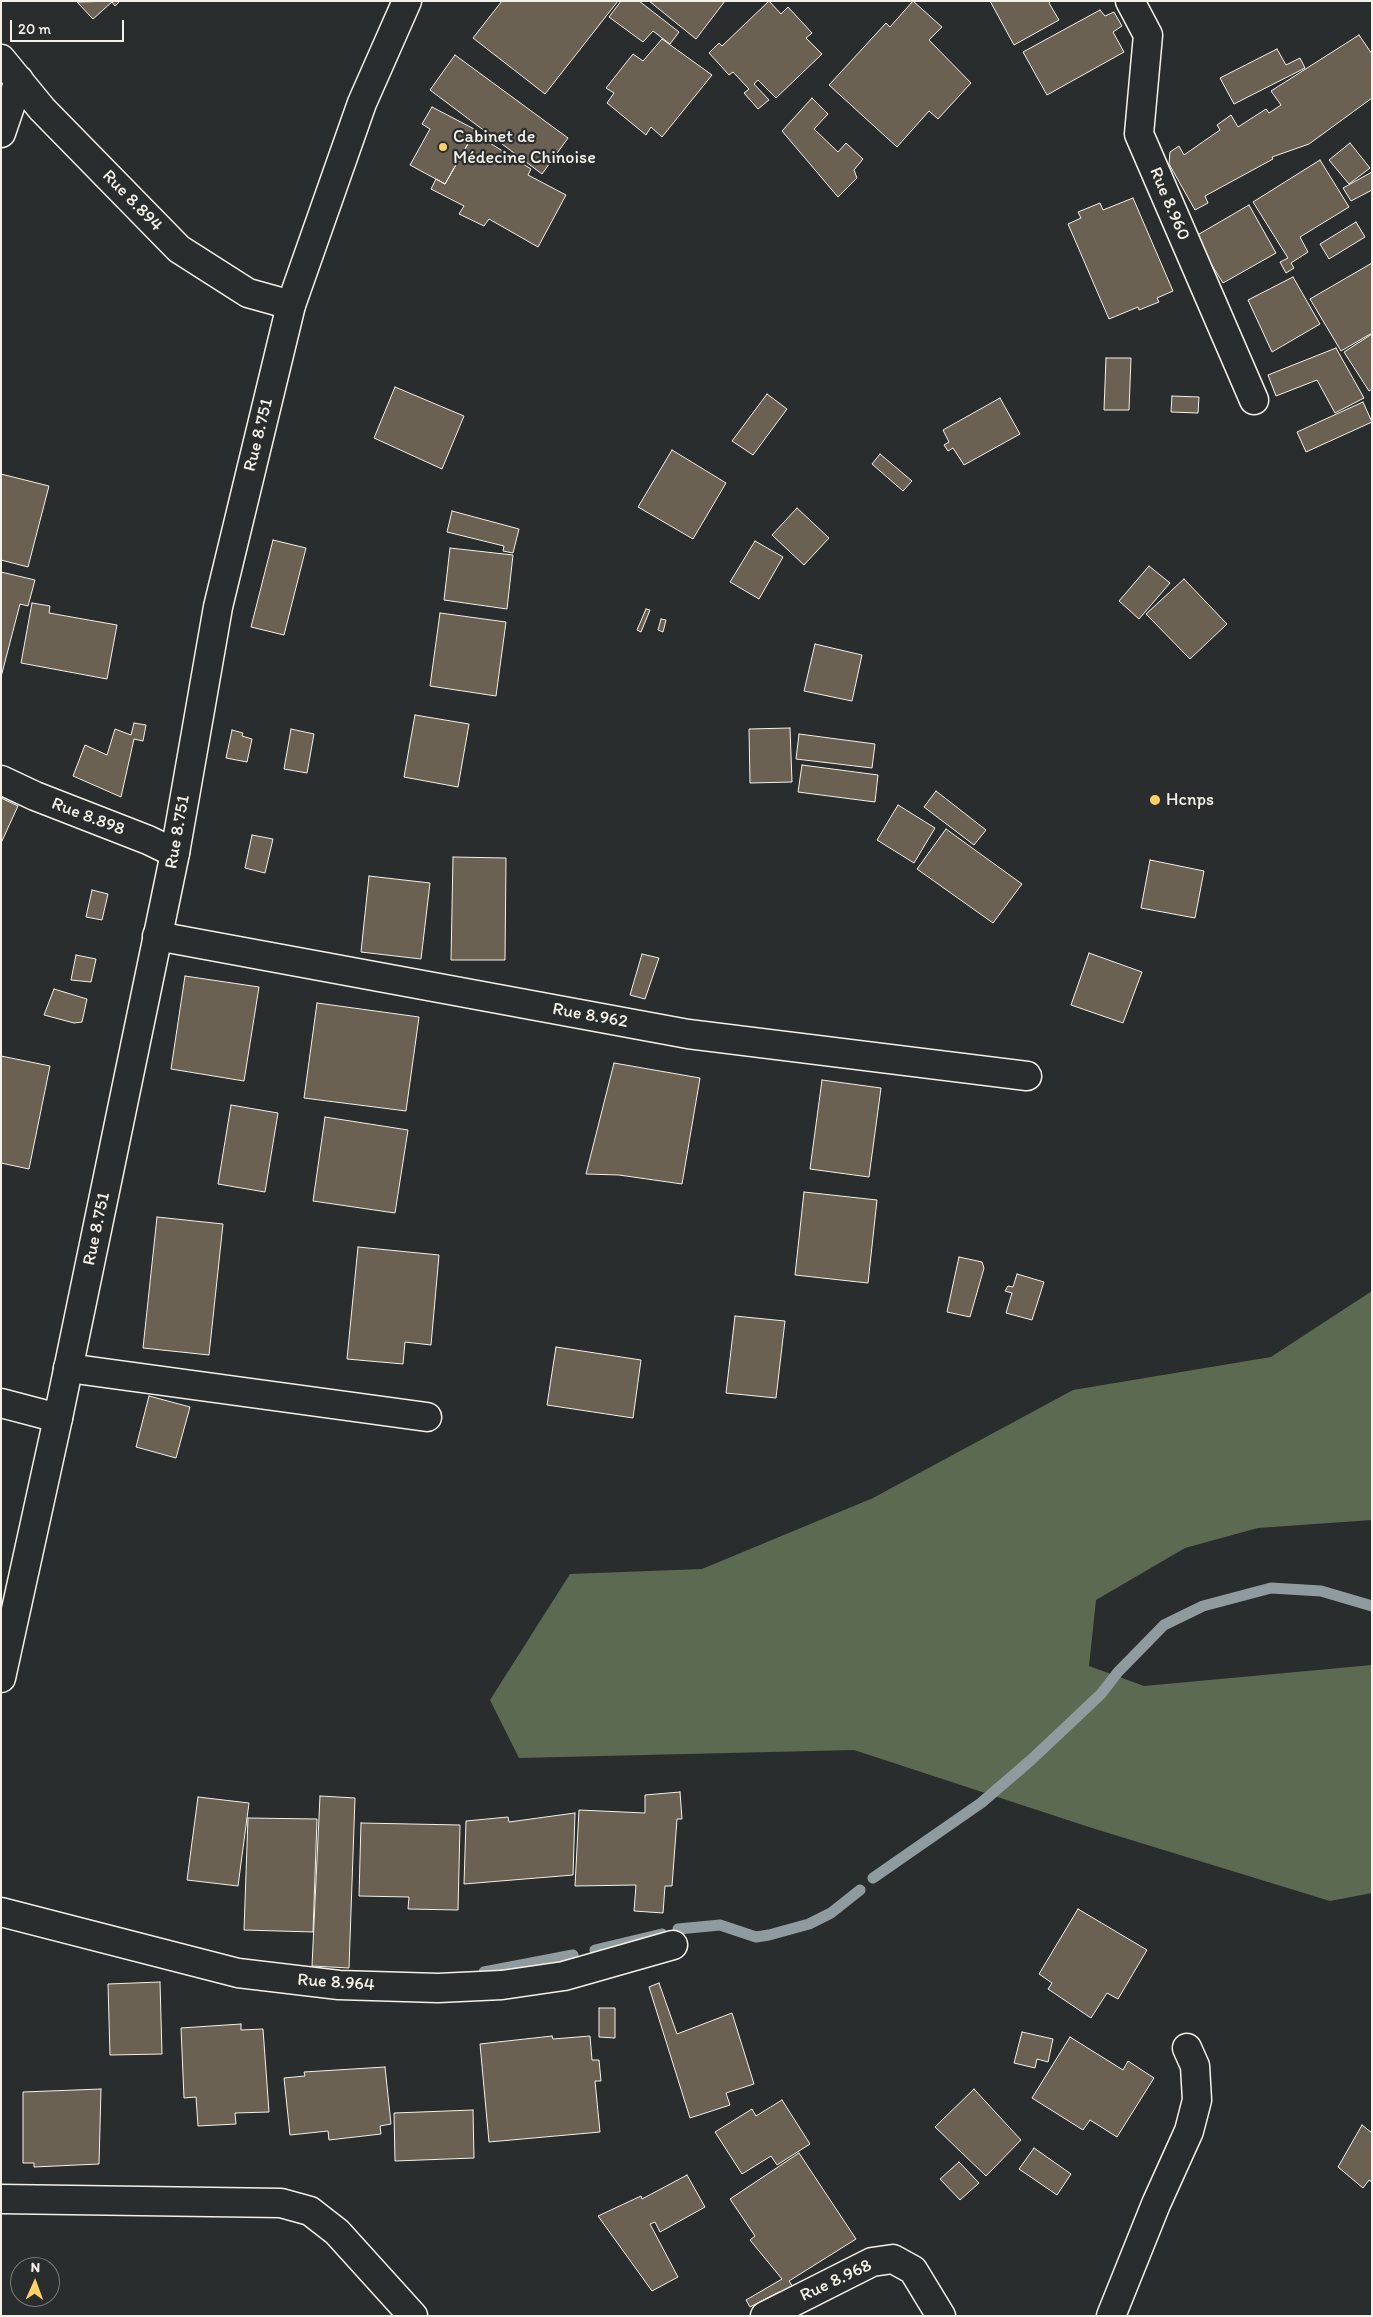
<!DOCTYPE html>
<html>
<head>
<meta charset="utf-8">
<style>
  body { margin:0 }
  #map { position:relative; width:1373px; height:2317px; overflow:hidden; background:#2a2d2e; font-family:Itim,sans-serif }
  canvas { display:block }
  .frame { position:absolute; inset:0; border:2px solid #f4f1e8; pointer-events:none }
  .north { position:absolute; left:10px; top:2257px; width:50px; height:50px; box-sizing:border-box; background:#2a2d2e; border:1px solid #7b7b78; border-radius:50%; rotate:2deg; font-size:14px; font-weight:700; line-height:20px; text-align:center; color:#f4f1e8 }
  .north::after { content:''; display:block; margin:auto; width:18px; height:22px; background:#ffd166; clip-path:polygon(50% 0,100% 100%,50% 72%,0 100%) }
  .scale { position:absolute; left:10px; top:20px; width:114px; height:22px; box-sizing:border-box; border:2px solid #f4f1e8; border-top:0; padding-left:6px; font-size:15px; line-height:18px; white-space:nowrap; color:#f4f1e8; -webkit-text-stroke:4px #2a2d2e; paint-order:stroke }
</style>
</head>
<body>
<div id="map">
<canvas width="1373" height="2317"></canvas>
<div class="frame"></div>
<div class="north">N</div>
<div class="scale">20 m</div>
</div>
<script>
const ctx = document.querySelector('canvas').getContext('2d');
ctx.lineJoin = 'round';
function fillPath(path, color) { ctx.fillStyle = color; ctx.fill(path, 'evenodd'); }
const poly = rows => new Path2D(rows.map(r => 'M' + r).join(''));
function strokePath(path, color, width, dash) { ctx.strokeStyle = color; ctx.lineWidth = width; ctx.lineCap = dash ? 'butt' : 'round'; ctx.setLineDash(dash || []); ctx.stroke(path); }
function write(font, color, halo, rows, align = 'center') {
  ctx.font = font + ' Itim,sans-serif'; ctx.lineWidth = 4.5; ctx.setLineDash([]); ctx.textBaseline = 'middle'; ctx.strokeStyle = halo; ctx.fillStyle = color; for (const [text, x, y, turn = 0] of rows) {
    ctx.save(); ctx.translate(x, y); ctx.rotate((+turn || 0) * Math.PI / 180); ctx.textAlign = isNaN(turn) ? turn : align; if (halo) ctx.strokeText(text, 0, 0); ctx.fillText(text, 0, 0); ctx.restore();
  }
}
fillPath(poly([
  [1372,1291,1372,1520,1258,1528,1185,1548,1096,1600,1089,1666,1144,1686,1372,1665,1372,1893,1330,1901,1092,1828,854,1750,519,1758,490,1700,570,1574,702,1569,873,1498,1073,1390,1271,1357]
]), '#5c6a52');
strokePath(poly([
  [873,1878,981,1803,1031,1760,1101,1694,1118,1672,1164,1625,1203,1606,1271,1588,1321,1591,1372,1606],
  [678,1929,720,1925,756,1937,769,1935,809,1924,831,1913,860,1890],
  [595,1950,662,1934],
  [484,1972,573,1955]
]), '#8f9b9f', 11);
const building = poly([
  [120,1,115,6,112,2,93,19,77,2,120,1],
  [502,1,618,1,545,94,473,38,502,1],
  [621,1,639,1,679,32,670,44,653,31,643,42,609,17,621,1],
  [649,1,725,1,696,39,649,1],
  [769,1,781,14,788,7,812,33,806,38,822,54,776,98,758,80,754,84,769,100,758,109,744,93,749,89,733,72,729,75,709,53,719,43,722,46,769,1],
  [913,1,942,27,929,40,971,83,938,119,929,111,897,147,829,85,886,23,890,27,913,1],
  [990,1,1051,1,1049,3,1059,20,1014,45,990,1],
  [1100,10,1105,16,1114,12,1122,26,1113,32,1124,52,1047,95,1023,52,1100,10],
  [1359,35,1372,54,1372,98,1309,144,1272,157,1273,159,1205,196,1208,203,1195,210,1169,164,1170,152,1179,146,1184,155,1220,130,1217,125,1231,115,1238,127,1266,109,1269,113,1281,105,1271,91,1359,35],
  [662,39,712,75,662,137,651,127,646,135,607,103,614,93,606,88,633,54,643,61,662,39],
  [1277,49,1286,65,1300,58,1305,68,1234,104,1220,78,1277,49],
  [455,55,568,138,542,174,430,90,455,55],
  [812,98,828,114,814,129,838,152,846,143,863,159,854,170,857,178,838,197,782,131,812,98],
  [432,107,476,130,445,184,410,165,430,129,422,124,432,107],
  [474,133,531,169,528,175,566,195,538,247,489,219,484,226,459,214,464,206,431,189,436,179,445,184,474,133],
  [1350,143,1370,168,1349,184,1329,160,1350,143],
  [1320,160,1349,207,1300,237,1308,252,1291,263,1294,268,1286,273,1280,262,1288,258,1253,202,1320,160],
  [1372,172,1372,190,1351,201,1343,188,1372,172],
  [1133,198,1173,291,1157,298,1159,302,1139,310,1138,307,1109,319,1068,224,1081,218,1078,212,1100,203,1103,210,1133,198],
  [1249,205,1276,253,1223,283,1194,237,1249,205],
  [1356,222,1365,237,1329,259,1320,244,1356,222],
  [1372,263,1372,333,1341,351,1310,299,1372,263],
  [1293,277,1320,324,1272,352,1248,300,1293,277],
  [1372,334,1372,389,1369,391,1344,352,1372,334],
  [1336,348,1364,398,1335,413,1317,380,1276,396,1268,375,1336,348],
  [1106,358,1131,358,1129,410,1104,410,1106,358],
  [395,387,464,416,442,469,374,438,395,387],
  [767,394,787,409,753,455,732,441,767,394],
  [1172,396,1199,397,1198,413,1171,412,1172,396],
  [1000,398,1020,434,964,465,953,448,948,451,944,445,949,442,943,430,1000,398],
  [1363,402,1372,422,1306,452,1297,432,1363,402],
  [672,450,726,483,693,539,638,507,672,450],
  [880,454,912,481,903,491,872,464,880,454],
  [1,474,49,486,28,567,1,560,1,474],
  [797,508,829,538,804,565,772,535,797,508],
  [452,511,519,529,513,553,503,551,504,546,447,532,452,511],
  [273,540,306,548,284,635,251,627,273,540],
  [755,541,783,557,759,599,730,582,755,541],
  [450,548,513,555,507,609,444,600,450,548],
  [1149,566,1170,583,1139,619,1119,601,1149,566],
  [1,572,35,580,28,606,20,604,1,677,1,572],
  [1184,579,1227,624,1190,659,1146,614,1184,579],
  [32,603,50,606,49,613,117,625,107,679,21,663,32,603],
  [646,609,650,610,641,632,637,630,646,609],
  [440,613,506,622,496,696,430,686,440,613],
  [661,619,666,620,663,632,658,630,661,619],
  [815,644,862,655,852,701,804,691,815,644],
  [415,715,469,724,458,787,404,777,415,715],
  [134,723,146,725,143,741,134,739,121,797,73,776,85,745,107,755,115,729,131,735,134,723],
  [790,728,792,782,750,783,749,729,790,728],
  [291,729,314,734,307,773,284,769,291,729],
  [232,730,243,733,242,736,252,739,247,762,226,758,232,730],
  [799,734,875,744,872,768,796,759,799,734],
  [802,765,878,775,875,802,798,792,802,765],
  [936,791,986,830,974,845,924,807,936,791],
  [1,798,18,806,1,843,1,798],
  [898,805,935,828,914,863,877,840,898,805],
  [946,829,1022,884,993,923,917,869,946,829],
  [252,835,273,839,265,873,245,868,252,835],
  [453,857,506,858,505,960,451,960,453,857],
  [1150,860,1204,871,1195,918,1141,908,1150,860],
  [369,876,430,883,421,959,361,952,369,876],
  [92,890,108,894,102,920,86,917,92,890],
  [1089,953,1142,972,1123,1023,1071,1005,1089,953],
  [642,954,659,958,645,999,630,995,642,954],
  [76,955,96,959,91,982,71,980,76,955],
  [185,976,259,987,244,1081,171,1069,185,976],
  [54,989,87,999,82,1022,74,1023,44,1015,54,989],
  [317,1003,419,1017,406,1111,304,1098,317,1003],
  [1,1056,50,1066,29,1169,1,1163,1,1056],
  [614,1063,700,1078,682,1184,619,1175,586,1174,614,1063],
  [822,1080,881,1088,869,1177,810,1169,822,1080],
  [231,1105,278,1113,265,1192,218,1184,231,1105],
  [325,1117,408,1130,395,1213,313,1201,325,1117],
  [804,1192,877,1200,868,1283,795,1275,804,1192],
  [157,1217,223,1224,209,1355,143,1348,157,1217],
  [358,1247,439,1255,431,1345,405,1342,403,1364,347,1359,358,1247],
  [959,1257,982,1262,984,1268,970,1317,947,1312,959,1257],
  [1017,1274,1044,1282,1032,1320,1006,1313,1012,1293,1005,1291,1008,1286,1013,1287,1017,1274],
  [735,1316,785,1321,776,1398,726,1393,735,1316],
  [556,1347,641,1360,633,1418,547,1405,556,1347],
  [149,1396,190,1407,176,1458,136,1447,149,1396],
  [680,1792,682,1819,677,1819,672,1886,665,1886,663,1913,634,1911,636,1885,575,1886,579,1810,645,1813,645,1795,680,1792],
  [320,1796,355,1798,349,1968,312,1966,320,1796],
  [198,1797,249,1803,238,1886,187,1880,198,1797],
  [575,1813,573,1875,464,1884,466,1821,508,1817,509,1822,575,1813],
  [248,1818,317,1819,313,1932,244,1930,248,1818],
  [361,1823,460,1825,458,1910,408,1909,409,1897,359,1896,361,1823],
  [1078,1909,1147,1950,1118,1999,1107,1993,1091,2018,1048,1989,1052,1983,1039,1974,1078,1909],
  [160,1982,162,2054,110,2055,108,1984,160,1982],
  [659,1983,677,2034,732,2013,754,2084,726,2093,730,2105,690,2118,649,1987,659,1983],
  [599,2008,615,2008,615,2038,599,2037,599,2008],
  [241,2024,241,2030,263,2029,269,2112,235,2113,236,2124,198,2126,196,2097,184,2098,181,2028,241,2024],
  [1022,2032,1053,2039,1048,2062,1037,2059,1035,2068,1014,2063,1022,2032],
  [552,2036,553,2039,590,2036,592,2060,599,2060,601,2081,595,2081,600,2132,489,2142,480,2044,552,2036],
  [1070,2037,1123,2070,1128,2061,1154,2078,1117,2137,1090,2120,1083,2130,1032,2098,1070,2037],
  [385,2067,391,2124,380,2126,381,2134,329,2140,328,2131,290,2135,284,2078,305,2076,304,2072,385,2067],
  [101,2089,99,2164,34,2167,34,2163,23,2163,23,2092,101,2089],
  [974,2089,1021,2140,986,2176,935,2127,974,2089],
  [782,2100,810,2144,777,2165,771,2156,742,2174,715,2132,752,2109,756,2116,782,2100],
  [473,2110,474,2158,395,2161,394,2113,473,2110],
  [1362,2125,1372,2133,1372,2182,1369,2180,1363,2188,1338,2167,1362,2125],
  [1034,2148,1071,2174,1057,2195,1019,2169,1034,2148],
  [799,2153,856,2239,789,2281,795,2290,783,2297,779,2292,750,2307,746,2300,782,2279,750,2240,755,2236,730,2199,799,2153],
  [959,2162,979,2183,960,2200,940,2179,959,2162],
  [687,2175,705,2207,660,2232,655,2222,650,2224,678,2277,652,2291,598,2216,641,2196,642,2199,687,2175]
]);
fillPath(building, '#6a6152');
strokePath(building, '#f4f1e8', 1);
const street = poly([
  [1130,1,1148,35,1139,134,1254,400],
  [1,59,42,109,179,249,248,293,291,305],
  [1,133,19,80],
  [1,780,35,796,148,840,175,853],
  [157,936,688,1034,1027,1076],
  [68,1368,427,1417],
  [1,1403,58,1418],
  [1,1912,238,1973,339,1985,438,1988,502,1985,564,1976,673,1945],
  [1,2199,281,2203,310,2211,337,2232,413,2316],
  [765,2316,872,2262,893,2259,913,2270,941,2316],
  [1111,2316,1156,2204,1189,2131,1197,2100,1195,2066,1187,2048]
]);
const secondary = poly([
  [1,1678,58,1418,175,853,218,607,291,305,362,103,407,1]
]);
strokePath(street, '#f4f1e8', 31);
strokePath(secondary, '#f4f1e8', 31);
strokePath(street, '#2a2d2e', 28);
strokePath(secondary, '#2a2d2e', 28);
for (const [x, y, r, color] of [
  [443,147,5,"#ffd166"],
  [1155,800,6,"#ffd166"]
]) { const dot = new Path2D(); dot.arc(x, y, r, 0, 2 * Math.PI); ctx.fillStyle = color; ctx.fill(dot); strokePath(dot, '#2a2d2e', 2); }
write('18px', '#f4f1e8', '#2a2d2e', [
  ["Cabinet de",453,137],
  ["Médecine Chinoise",453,158],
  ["Hcnps",1166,800]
], 'left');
write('18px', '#f4f1e8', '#2a2d2e', [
  ["Rue 8.894",132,201,46],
  ["Rue 8.960",1169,204,67],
  ["Rue 8.751",259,435,-76],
  ["Rue 8.898",88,817,21],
  ["Rue 8.751",178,832,-80],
  ["Rue 8.962",590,1016,10],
  ["Rue 8.751",97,1229,-78],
  ["Rue 8.964",336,1983,4],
  ["Rue 8.968",836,2281,-25]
]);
</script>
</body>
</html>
